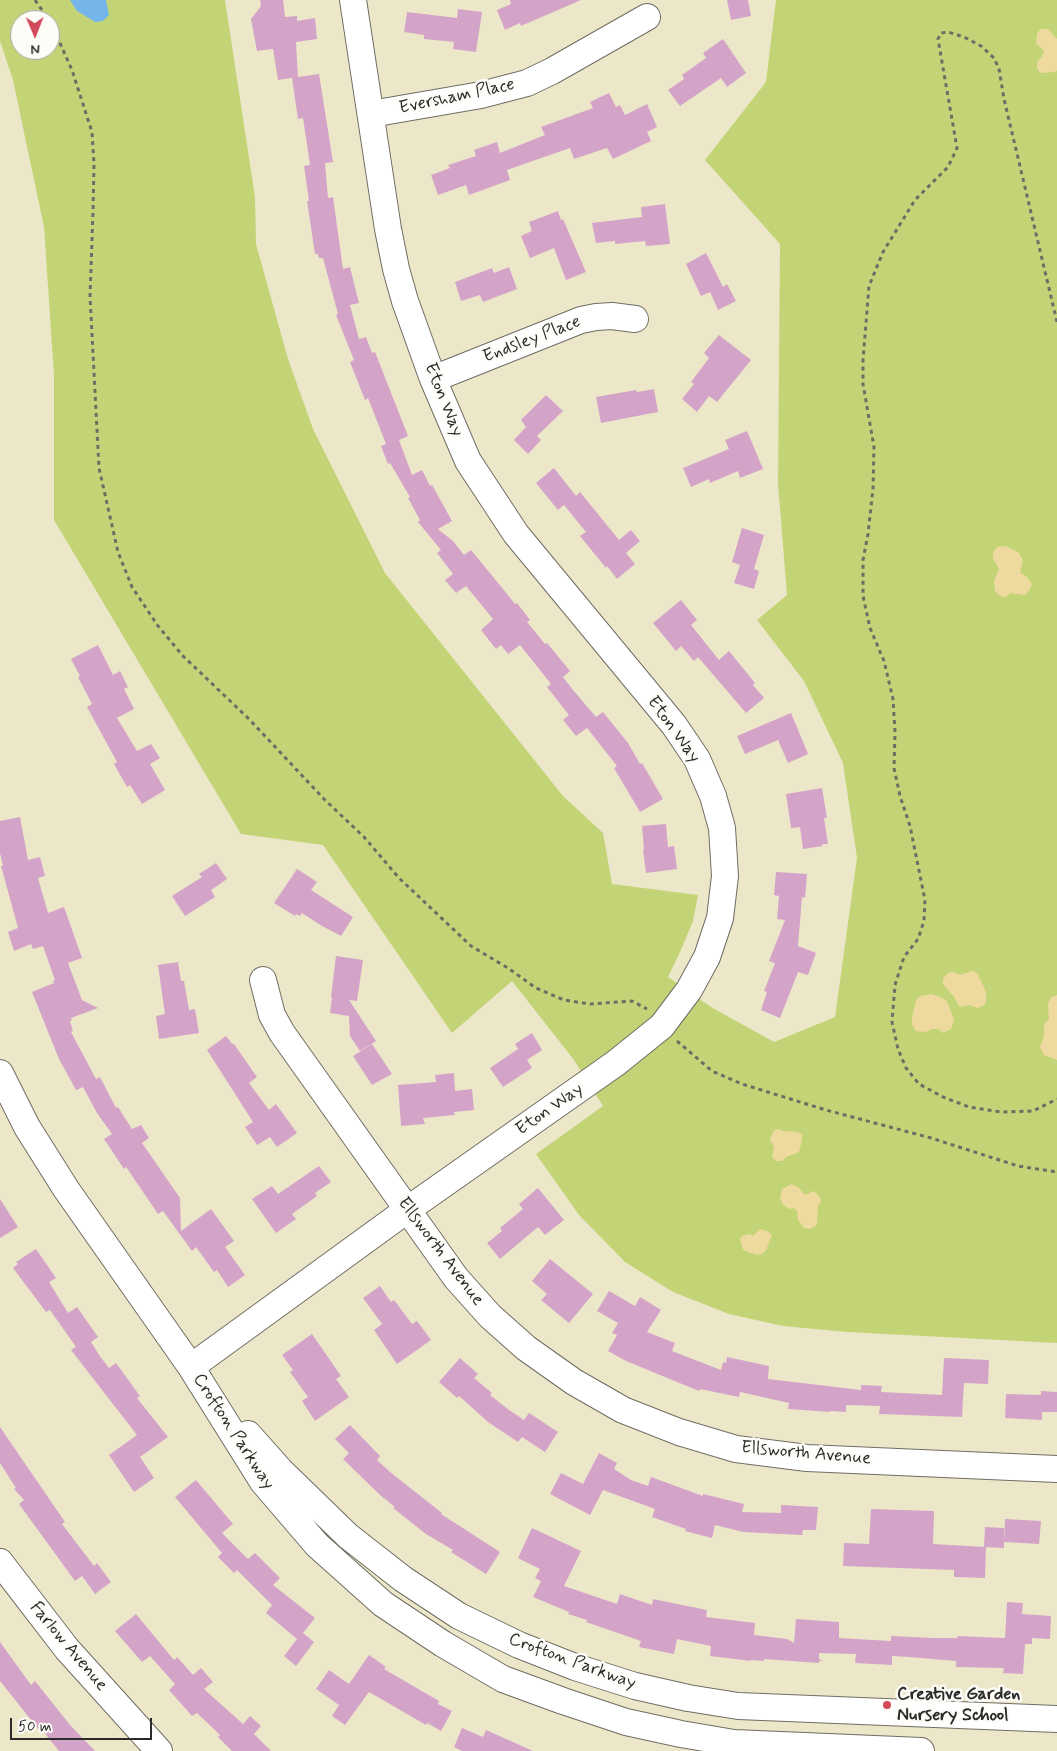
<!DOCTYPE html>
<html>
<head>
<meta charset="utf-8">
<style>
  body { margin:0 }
  #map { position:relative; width:1057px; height:1751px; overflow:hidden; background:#ede7ca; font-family:Mynerve,sans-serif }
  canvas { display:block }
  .north { position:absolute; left:10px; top:10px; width:50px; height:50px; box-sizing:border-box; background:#fdfcf7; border:1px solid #a9a8a5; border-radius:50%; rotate:179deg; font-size:14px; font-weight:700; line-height:20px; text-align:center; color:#2b2b2b }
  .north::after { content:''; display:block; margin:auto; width:18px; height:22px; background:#d1495b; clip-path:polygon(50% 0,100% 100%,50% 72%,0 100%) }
  .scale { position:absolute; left:10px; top:1718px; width:142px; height:22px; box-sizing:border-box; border:2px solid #2b2b2b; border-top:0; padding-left:6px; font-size:15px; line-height:18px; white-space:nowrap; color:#2b2b2b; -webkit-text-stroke:4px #fdfcf7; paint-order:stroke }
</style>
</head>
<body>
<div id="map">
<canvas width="1057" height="1751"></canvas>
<div class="north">N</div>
<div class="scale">50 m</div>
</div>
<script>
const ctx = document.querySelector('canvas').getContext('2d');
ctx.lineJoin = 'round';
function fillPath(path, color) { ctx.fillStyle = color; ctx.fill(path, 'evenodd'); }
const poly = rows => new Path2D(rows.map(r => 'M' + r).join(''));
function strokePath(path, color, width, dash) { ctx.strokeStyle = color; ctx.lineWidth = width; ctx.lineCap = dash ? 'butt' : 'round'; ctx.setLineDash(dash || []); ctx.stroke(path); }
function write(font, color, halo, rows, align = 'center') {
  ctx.font = font + ' Mynerve,sans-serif'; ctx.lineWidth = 5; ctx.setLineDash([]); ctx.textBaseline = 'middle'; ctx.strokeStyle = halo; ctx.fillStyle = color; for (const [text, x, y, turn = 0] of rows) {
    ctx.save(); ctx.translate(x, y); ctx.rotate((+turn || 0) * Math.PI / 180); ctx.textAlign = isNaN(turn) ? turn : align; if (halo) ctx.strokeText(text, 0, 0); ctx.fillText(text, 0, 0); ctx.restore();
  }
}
fillPath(poly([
  [0,0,225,0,255,197,256,244,288,359,313,429,385,573,563,796,603,833,612,884,698,895,693,921,681,950,668,977,711,1007,774,1042,835,1017,857,858,843,763,804,681,757,620,787,595,778,484,780,244,705,160,766,82,776,0,1057,0,1057,1343,847,1332,783,1326,729,1314,673,1292,625,1262,579,1215,536,1154,603,1106,574,1060,512,981,452,1033,323,845,241,834,54,520,54,376,44,227,13,80,0,41],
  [20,20,50,20,50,50,20,50]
]), '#c3d476');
fillPath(poly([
  [1040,29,1048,29,1057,39,1057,70,1055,72,1040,73,1037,68,1037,62,1042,57,1044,51,1036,43,1037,34],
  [1006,546,1019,553,1023,560,1020,573,1026,576,1032,584,1029,591,1024,595,1011,593,1005,597,1000,596,995,591,994,581,999,569,993,558,993,552,997,547],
  [972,971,977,973,986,992,986,1002,983,1006,977,1008,970,1005,962,1007,958,1005,955,998,943,984,943,979,948,973,954,972,960,975],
  [931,994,940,997,947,1001,952,1014,954,1021,951,1029,943,1033,939,1029,932,1029,926,1032,916,1031,912,1025,912,1018,916,1000,921,996],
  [1057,995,1057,1060,1044,1055,1040,1047,1044,1037,1044,1024,1049,1019,1048,1004,1051,997],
  [779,1129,783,1131,797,1132,802,1134,802,1140,799,1152,786,1157,782,1161,776,1161,772,1157,774,1148,770,1139,774,1130],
  [791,1184,798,1187,805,1195,814,1191,820,1197,821,1201,818,1206,817,1224,814,1227,809,1229,804,1228,798,1220,797,1211,794,1208,790,1209,783,1205,780,1198,782,1189],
  [760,1229,767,1231,772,1235,766,1250,762,1254,757,1255,743,1250,740,1239,742,1236,750,1234,753,1236]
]), '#eeda9e');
fillPath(poly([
  [70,0,106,0,109,15,103,21,95,22,77,11]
]), '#75b6ea');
fillPath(poly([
  [260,0,283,0,285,17,297,16,297,21,315,18,317,39,296,42,298,77,319,74,333,162,325,163,328,198,333,197,343,269,350,267,359,303,350,305,359,339,366,337,372,353,375,352,408,436,399,440,412,475,422,470,430,486,432,485,452,521,438,529,453,541,464,555,471,550,503,589,515,604,517,603,530,620,527,622,545,644,547,643,570,671,563,677,573,690,596,717,603,712,628,743,640,764,642,763,663,799,640,812,614,768,617,766,587,728,576,736,563,720,569,715,547,687,551,684,520,645,508,654,501,645,496,649,481,630,493,619,466,586,456,593,445,580,453,574,437,553,441,550,418,522,420,520,408,498,410,497,390,463,388,464,381,446,386,444,368,398,365,400,350,362,354,360,336,315,338,314,323,258,319,258,318,254,315,254,307,201,309,201,304,166,310,165,303,118,298,119,292,78,278,80,273,49,257,51,251,19,261,6],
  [510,0,581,0,521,26,520,23,505,30,497,10,511,4],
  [727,0,748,0,751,16,731,20],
  [458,9,482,12,476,52,453,49,454,42,424,39,424,35,404,32,407,12,457,18],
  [723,39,746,73,727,87,721,78,680,106,668,90,684,79,682,75,706,58,703,53],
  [609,93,616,107,620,105,625,115,647,104,657,127,647,132,651,141,613,159,607,148,574,159,570,148,507,170,510,180,469,195,466,185,438,195,431,175,450,168,448,165,476,156,474,150,497,142,500,153,545,135,541,127,593,108,590,102],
  [665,204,670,244,646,246,645,241,615,244,615,241,596,243,592,223,642,217,641,207],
  [558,211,561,220,563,219,586,272,566,280,554,248,530,258,521,236,532,231,529,222],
  [706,253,723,287,727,284,736,301,718,310,710,292,701,296,686,264],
  [509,267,517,289,483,302,480,295,461,301,455,282,492,268,494,273],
  [719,335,751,360,717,402,709,396,697,412,682,399,694,384,691,382,709,358,704,353],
  [654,389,658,412,601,423,596,397,636,390,637,392],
  [546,395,563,411,537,436,541,440,528,454,514,440,526,427,521,420],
  [747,431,763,469,740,478,738,471,710,483,709,479,691,487,683,468,729,449,725,440],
  [554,468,576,496,580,492,619,540,631,530,640,541,626,553,635,564,617,579,607,566,606,568,580,536,586,532,564,505,558,510,536,483],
  [742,528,764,535,754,569,759,571,754,589,734,583,740,565,732,562],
  [681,600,697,620,691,625,719,660,729,651,755,683,753,685,764,698,746,713,698,657,694,661,681,646,676,651,653,623],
  [98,645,113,675,120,671,128,687,124,689,134,709,117,718,137,751,151,744,160,758,150,764,165,790,142,804,130,785,127,787,114,764,117,762,87,707,92,704,78,677,80,676,71,659],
  [791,713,808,754,788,763,778,740,745,754,737,736],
  [822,788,827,818,824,818,828,844,822,844,823,846,803,849,800,827,791,828,786,794],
  [20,817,28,860,40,857,45,876,38,878,48,913,64,907,82,958,68,963,82,1000,98,1008,71,1018,72,1020,70,1021,73,1031,71,1032,96,1079,100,1077,116,1108,118,1107,132,1129,141,1125,149,1138,142,1143,180,1198,181,1231,211,1209,234,1241,225,1247,245,1275,228,1287,217,1270,214,1272,196,1247,192,1251,163,1211,158,1214,126,1167,124,1169,104,1139,112,1134,97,1113,83,1087,76,1090,59,1059,32,992,54,983,53,981,55,980,43,946,33,949,31,944,14,951,8,932,18,928,1,866,3,866,0,853,0,821],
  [666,824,668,847,674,846,677,869,646,873,643,850,644,849,642,826],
  [216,863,227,879,211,890,215,897,185,916,172,896,202,877,199,874],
  [297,869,317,882,311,890,353,917,341,936,322,926,302,913,300,916,296,914,295,916,274,903],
  [776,872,807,874,805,898,802,897,798,946,816,953,808,975,798,972,780,1018,761,1010,767,992,764,991,775,963,769,961,785,920,777,919,779,896,774,895],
  [336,956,363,960,357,1001,349,1000,376,1041,360,1051,350,1036,349,1016,330,1013,332,997,331,997],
  [178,962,181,981,184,981,189,1010,195,1009,199,1033,159,1039,156,1016,165,1014,158,965],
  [532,1033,542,1050,527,1060,532,1068,503,1087,490,1068,518,1049,515,1044],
  [226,1036,232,1044,234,1044,257,1077,249,1083,269,1110,276,1104,297,1133,277,1147,270,1137,257,1145,245,1127,253,1122,207,1050],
  [372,1044,392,1074,372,1085,353,1056],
  [454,1073,455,1091,472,1089,474,1110,454,1112,455,1115,423,1118,425,1124,401,1126,398,1085,436,1082,435,1075],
  [319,1166,331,1182,315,1193,317,1196,292,1214,296,1219,276,1233,252,1199,272,1186,278,1194],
  [538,1188,564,1220,545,1235,538,1227,500,1259,487,1243,502,1231,500,1228,523,1209,519,1204],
  [0,1199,18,1227,0,1238],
  [36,1249,56,1278,49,1282,68,1313,77,1307,98,1337,91,1342,99,1355,109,1368,116,1363,140,1396,137,1398,168,1437,140,1457,154,1478,134,1492,109,1455,137,1435,71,1350,76,1347,50,1310,46,1312,13,1268,18,1264,16,1262],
  [550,1259,593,1294,569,1323,541,1300,547,1294,532,1281],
  [380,1286,391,1302,394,1300,412,1324,417,1321,431,1340,397,1364,374,1330,382,1324,363,1298],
  [609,1291,635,1306,640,1297,661,1310,647,1332,675,1343,672,1351,721,1370,723,1362,726,1363,727,1357,769,1366,768,1379,861,1390,861,1385,882,1386,881,1392,942,1395,944,1358,989,1360,988,1384,964,1383,962,1417,879,1414,880,1406,846,1405,846,1412,830,1411,830,1412,788,1409,789,1403,740,1392,739,1397,700,1389,699,1391,626,1361,608,1351,617,1335,612,1333,618,1323,597,1311],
  [312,1334,341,1376,336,1379,349,1397,315,1421,302,1401,308,1397,290,1372,293,1370,282,1355],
  [460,1358,478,1374,474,1378,492,1393,490,1395,509,1410,524,1420,529,1413,558,1432,545,1452,522,1437,518,1442,488,1422,459,1396,457,1398,439,1382],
  [1041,1391,1057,1392,1057,1412,1042,1412,1042,1420,1005,1418,1006,1394,1041,1395],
  [350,1425,380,1456,377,1460,390,1472,442,1513,441,1514,500,1552,486,1574,451,1552,453,1550,426,1534,393,1508,395,1507,380,1495,343,1459,349,1453,335,1439],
  [0,1427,65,1522,62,1524,94,1566,97,1563,111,1582,95,1594,82,1576,75,1581,19,1504,24,1500,14,1489,16,1488,0,1463],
  [599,1453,617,1463,614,1469,631,1480,648,1486,651,1477,703,1496,703,1494,744,1504,742,1512,781,1513,781,1505,818,1507,816,1530,803,1530,802,1535,743,1532,715,1525,712,1538,685,1531,686,1529,652,1517,655,1509,603,1490,590,1515,550,1494,561,1473,583,1484],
  [196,1480,233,1524,222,1533,248,1559,255,1553,280,1578,273,1585,315,1618,303,1633,314,1642,296,1666,284,1656,297,1639,266,1613,272,1605,237,1570,234,1573,218,1557,222,1553,175,1497],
  [871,1509,934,1511,933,1544,986,1547,985,1578,954,1577,954,1570,843,1566,844,1543,869,1544],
  [1005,1519,1041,1521,1039,1544,1004,1542],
  [985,1527,1004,1528,1004,1548,984,1547],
  [532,1528,581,1551,564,1586,617,1604,620,1594,652,1605,653,1599,707,1610,706,1617,755,1623,754,1635,787,1639,794,1643,796,1619,839,1622,839,1638,891,1641,891,1636,934,1638,957,1638,958,1636,1005,1638,1007,1602,1023,1603,1022,1614,1051,1616,1050,1639,1032,1638,1032,1644,1025,1644,1023,1674,1003,1673,1004,1668,956,1667,956,1661,908,1657,892,1656,892,1665,855,1663,856,1654,819,1653,819,1659,823,1661,819,1661,819,1663,764,1659,764,1661,751,1660,751,1661,710,1656,711,1646,677,1639,674,1654,639,1647,641,1641,586,1622,587,1620,568,1614,569,1612,533,1597,541,1581,535,1578,540,1569,518,1558],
  [136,1614,174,1660,177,1657,193,1675,201,1668,213,1682,204,1689,243,1724,250,1716,261,1726,254,1734,271,1751,232,1751,218,1737,220,1735,197,1713,192,1716,169,1690,175,1684,150,1656,142,1662,115,1631],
  [0,1642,31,1685,35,1681,70,1725,95,1751,59,1751,42,1730,40,1731,0,1681],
  [369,1655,386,1667,384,1669,439,1701,438,1704,452,1711,441,1731,427,1723,426,1725,369,1692,345,1725,332,1716,339,1705,316,1689,329,1670,349,1684],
  [462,1728,483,1737,486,1730,533,1751,462,1751,454,1747]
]), '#d3a4c8');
const minor = poly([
  [371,114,481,95,527,83,552,71,647,17],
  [433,379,581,320,596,317,612,316,635,319],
  [263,980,272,1015,282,1033,456,1278,490,1316,526,1348,574,1382,623,1410,679,1432,736,1449,807,1458,1057,1469],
  [0,1073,27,1127,66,1189,191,1367,263,1482,317,1545,383,1604,443,1644,503,1679,563,1701,626,1722,681,1734,734,1743,921,1751],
  [191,1367,407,1210,616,1063,662,1026,689,990,707,957,720,918,725,876,722,828,713,796,697,759,674,725,516,534,468,461,433,379,405,301,396,269,388,229,353,0],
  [248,1434,280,1470,348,1536,403,1579,459,1616,519,1645,575,1667,635,1686,688,1698,738,1706,1057,1719],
  [0,1562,67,1649,159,1751]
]);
strokePath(minor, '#6f6d63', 28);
strokePath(poly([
  [35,0,49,20],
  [50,21,72,70,92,132,94,164,93,212,90,296,99,468,118,552,132,587,158,626,183,656,249,719,324,799,364,837,399,878,471,946,508,968,536,988,564,1000,590,1004,632,1001,647,1009],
  [1057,322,1004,99,999,69,994,58,981,46,964,37,948,32,941,33,938,39,957,148,948,167,915,200,883,252,869,286,863,360,863,384,874,447,873,489,868,534,863,560,863,596,870,628,884,661,893,699,895,732,894,768,900,796,910,826,925,900,924,921,918,939,904,957,895,985,892,1022,898,1049,906,1068,919,1084,943,1097,969,1107,1001,1112,1033,1111,1057,1099],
  [677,1041,712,1071,742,1084,826,1110,931,1138,1018,1166,1057,1172]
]), '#6f6d63', 3, [4, 4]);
strokePath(minor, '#fff', 26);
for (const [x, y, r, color] of [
  [887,1705,5,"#d1495b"]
]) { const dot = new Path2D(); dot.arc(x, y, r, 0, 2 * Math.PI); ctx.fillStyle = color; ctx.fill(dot); strokePath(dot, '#fdfcf7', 2); }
write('18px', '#2b2b2b', '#fdfcf7', [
  ["Eversham Place",457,97,-12],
  ["Endsley Place",532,340,-21],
  ["Eton Way",443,400,68],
  ["Eton Way",673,730,54],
  ["Eton Way",550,1110,-35],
  ["Ellsworth Avenue",440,1252,53],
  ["Crofton Parkway",233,1432,57],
  ["Ellsworth Avenue",806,1454,5],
  ["Farlow Avenue",68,1647,50],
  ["Crofton Parkway",572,1662,20]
]);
write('bold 18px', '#2b2b2b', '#fdfcf7', [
  ["Creative Garden",897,1695],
  ["Nursery School",897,1716]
], 'left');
</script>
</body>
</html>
